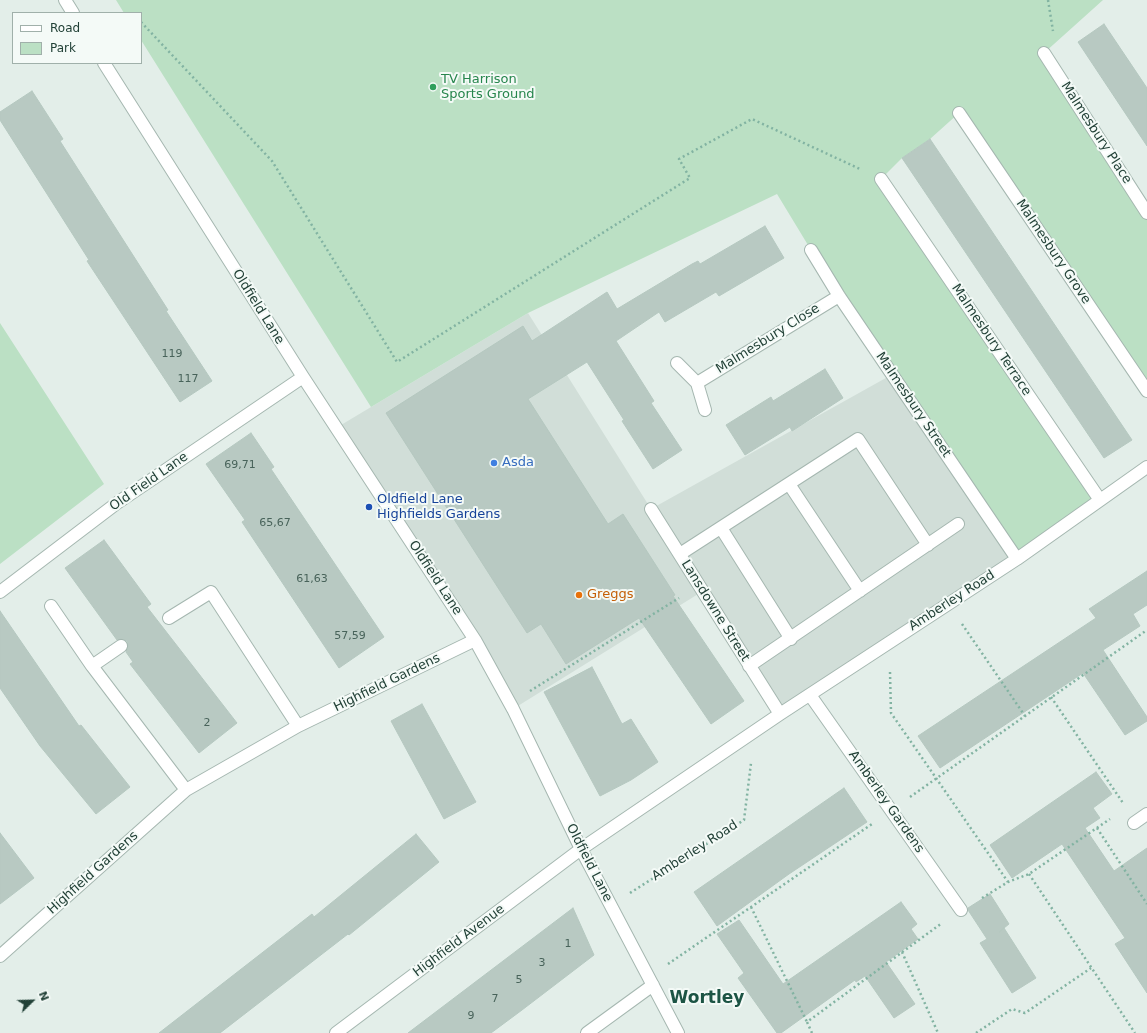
<!DOCTYPE html>
<html>
<head>
<meta charset="utf-8">
<style>
  body { margin:0 }
  #map { position:relative; width:1147px; height:1033px; overflow:hidden; background:#e3eee9; font-family:"DejaVu Sans",sans-serif }
  canvas { display:block }
  .legend { position:absolute; left:12px; top:12px; width:130px; height:52px; box-sizing:border-box; background:#f4faf7; border:1px solid #a0b0aa; margin:0; padding:5px 7px; list-style:none; font-size:12px; color:#224137 }
  .legend li { display:flex; align-items:center; gap:8px; height:20px }
  .legend b { width:20px; border:1px solid #a0b0aa }
  .north { position:absolute; left:12px; top:981px; width:40px; height:40px; -webkit-text-stroke:3px #f4faf7; paint-order:stroke; rotate:67deg; font-size:11px; font-weight:700; line-height:16px; text-align:center; color:#224137 }
  .north::after { content:''; display:block; margin:auto; width:14px; height:18px; background:#224137; clip-path:polygon(50% 0,100% 100%,50% 72%,0 100%) }
</style>
</head>
<body>
<div id="map">
<canvas width="1147" height="1033"></canvas>
<ul class="legend">
<li><b style="height:5px;background:#fff"></b>Road</li>
<li><b style="height:11px;background:#bbe0c4"></b>Park</li>
</ul>
<div class="north">N</div>
</div>
<script>
const ctx = document.querySelector('canvas').getContext('2d');
ctx.lineJoin = 'round';
function fillPath(path, color) { ctx.fillStyle = color; ctx.fill(path, 'evenodd'); }
const poly = rows => new Path2D(rows.map(r => 'M' + r).join(''));
function strokePath(path, color, width, dash) { ctx.strokeStyle = color; ctx.lineWidth = width; ctx.lineCap = dash ? 'butt' : 'round'; ctx.setLineDash(dash || []); ctx.stroke(path); }
function write(font, color, halo, rows, align = 'center') {
  ctx.font = font + ' "DejaVu Sans",sans-serif'; ctx.lineWidth = 4; ctx.setLineDash([]); ctx.textBaseline = 'middle'; ctx.strokeStyle = halo; ctx.fillStyle = color; for (const [text, x, y, turn = 0] of rows) {
    ctx.save(); ctx.translate(x, y); ctx.rotate((+turn || 0) * Math.PI / 180); ctx.textAlign = isNaN(turn) ? turn : align; if (halo) ctx.strokeText(text, 0, 0); ctx.fillText(text, 0, 0); ctx.restore();
  }
}
fillPath(poly([
  [528,313,651,509,893,374,1017,559,780,714,703,591,513,709,336,428]
]), '#d1ded8');
fillPath(poly([
  [116,0,1103,0,1044,53,1147,213,1147,391,959,113,930,139,902,158,881,179,1100,500,1017,559,811,250,777,194,528,313,371,407,141,40,141,13,124,13],
  [0,323,104,484,0,564]
]), '#bbe0c4');
const building = poly([
  [1104,24,1147,88,1147,146,1078,42,1104,24],
  [32,91,63,139,60,141,168,310,166,311,212,381,180,402,87,261,89,260,0,120,0,112,32,91],
  [930,139,1132,440,1104,458,902,158,930,139],
  [765,226,784,258,719,296,716,292,665,322,659,312,616,341,654,401,651,403,682,450,653,469,622,421,624,420,587,362,528,399,608,524,623,514,675,595,673,596,744,701,711,724,639,618,566,664,541,624,527,633,386,413,523,326,532,341,607,292,617,309,692,264,698,261,700,264,765,226],
  [825,369,843,398,792,431,790,427,745,455,726,425,771,397,773,401,825,369],
  [251,433,274,467,271,469,384,637,339,668,242,522,245,520,206,464,251,433],
  [104,540,151,604,147,607,237,723,199,753,130,664,133,662,126,652,128,646,127,641,121,639,117,640,65,568,104,540],
  [1147,571,1147,605,1133,614,1140,626,1103,650,1147,717,1147,721,1125,735,1083,673,940,768,918,736,1096,618,1089,609,1147,571],
  [0,611,79,726,81,725,130,787,96,814,40,746,0,688,0,611],
  [592,667,622,724,631,719,658,762,631,780,600,796,544,692,592,667],
  [422,704,476,802,444,819,391,721,422,704],
  [1096,772,1112,794,1093,808,1100,818,1085,828,1114,871,1147,848,1147,993,1115,944,1125,938,1062,844,1012,878,990,845,1096,772],
  [844,788,867,822,789,874,717,926,694,892,844,788],
  [0,833,34,878,0,904,0,833],
  [416,834,439,862,349,935,348,934,220,1033,159,1033,312,914,314,917,416,834],
  [990,894,1009,924,999,932,1004,928,1036,978,1012,993,980,943,987,939,968,910,968,908,990,894],
  [901,902,917,924,911,929,918,939,886,962,915,1004,894,1018,865,976,856,982,855,980,781,1033,777,1033,738,978,744,973,717,934,739,920,783,984,901,902],
  [573,908,594,955,522,1010,491,1033,408,1033,573,908]
]);
fillPath(building, '#b8c9c2');
strokePath(building, '#b5c8c0', 1);
const minor = poly([
  [65,0,73,13],
  [1044,53,1147,213],
  [104,63,303,377,475,640,513,709,581,849,678,1033],
  [959,113,1147,391],
  [881,179,1100,500],
  [811,250,839,296,1017,559],
  [677,363,697,383,705,410],
  [697,383,839,296],
  [789,484,860,591],
  [651,509,780,714],
  [721,528,791,639],
  [680,554,858,439,928,545],
  [0,592,117,503,303,377],
  [51,606,92,666],
  [169,618,211,592,298,726],
  [121,646,92,666,186,790],
  [749,666,958,524],
  [810,695,961,910],
  [1134,823,1147,814],
  [0,956,186,790,298,726,475,640],
  [336,1033,581,849,780,714,1017,559,1147,467],
  [587,1033,653,985]
]);
strokePath(minor, '#a5b7b0', 14);
strokePath(poly([
  [1048,0,1053,31],
  [141,22,272,161,397,362,690,178,679,159,752,119,860,169],
  [962,624,1025,716],
  [890,672,891,713,1008,882],
  [530,691,679,598],
  [1051,697,1123,803],
  [910,797,1147,630],
  [1097,828,1147,904],
  [1029,874,1135,1033],
  [630,893,744,820,751,763],
  [982,898,1008,882,1029,874,1110,819],
  [751,907,807,1022],
  [902,952,938,1033],
  [668,964,872,824],
  [812,1033,807,1022,942,923],
  [976,1033,1012,1009,1025,1013,1091,968]
]), '#82b3a2', 2.5, [2, 3]);
strokePath(minor, '#fff', 12);
for (const [x, y, r, color] of [
  [433,87,4,"#2e9e5b"],
  [494,463,4,"#3f7fe0"],
  [369,507,4,"#1a4fb4"],
  [579,595,4,"#e8710a"]
]) { const dot = new Path2D(); dot.arc(x, y, r, 0, 2 * Math.PI); ctx.fillStyle = color; ctx.fill(dot); strokePath(dot, '#f4faf7', 1.5); }
write('11px', '#48635a', null, [
  ["119",172,354],
  ["117",188,379],
  ["69,71",240,465],
  ["65,67",275,523],
  ["61,63",312,579],
  ["57,59",350,636],
  ["2",207,723],
  ["1",568,944],
  ["3",542,963],
  ["5",519,980],
  ["7",495,999],
  ["9",471,1016]
]);
write('13px', '#27864d', '#f4faf7', [
  ["TV Harrison",441,80],
  ["Sports Ground",441,95]
], 'left');
write('13px', '#224137', '#f4faf7', [
  ["Malmesbury Place",1096,133,57],
  ["Malmesbury Grove",1053,252,56],
  ["Oldfield Lane",258,307,58],
  ["Malmesbury Close",768,339,-32],
  ["Malmesbury Terrace",991,340,56],
  ["Malmesbury Street",913,405,56],
  ["Old Field Lane",149,482,-35],
  ["Oldfield Lane",435,578,57],
  ["Amberley Road",952,601,-33],
  ["Lansdowne Street",715,611,58],
  ["Highfield Gardens",387,683,-26],
  ["Amberley Gardens",886,802,55],
  ["Amberley Road",695,851,-33],
  ["Oldfield Lane",589,863,63],
  ["Highfield Gardens",93,873,-42],
  ["Highfield Avenue",459,941,-37]
]);
write('13px', '#366cbe', '#f4faf7', [
  ["Asda",502,463]
], 'left');
write('13px', '#164399', '#f4faf7', [
  ["Oldfield Lane",377,500],
  ["Highfields Gardens",377,515]
], 'left');
write('13px', '#c56008', '#f4faf7', [
  ["Greggs",587,595]
], 'left');
write('bold 17px', '#1c5444', '#f4faf7', [
  ["Wortley",707,999]
]);
</script>
</body>
</html>
